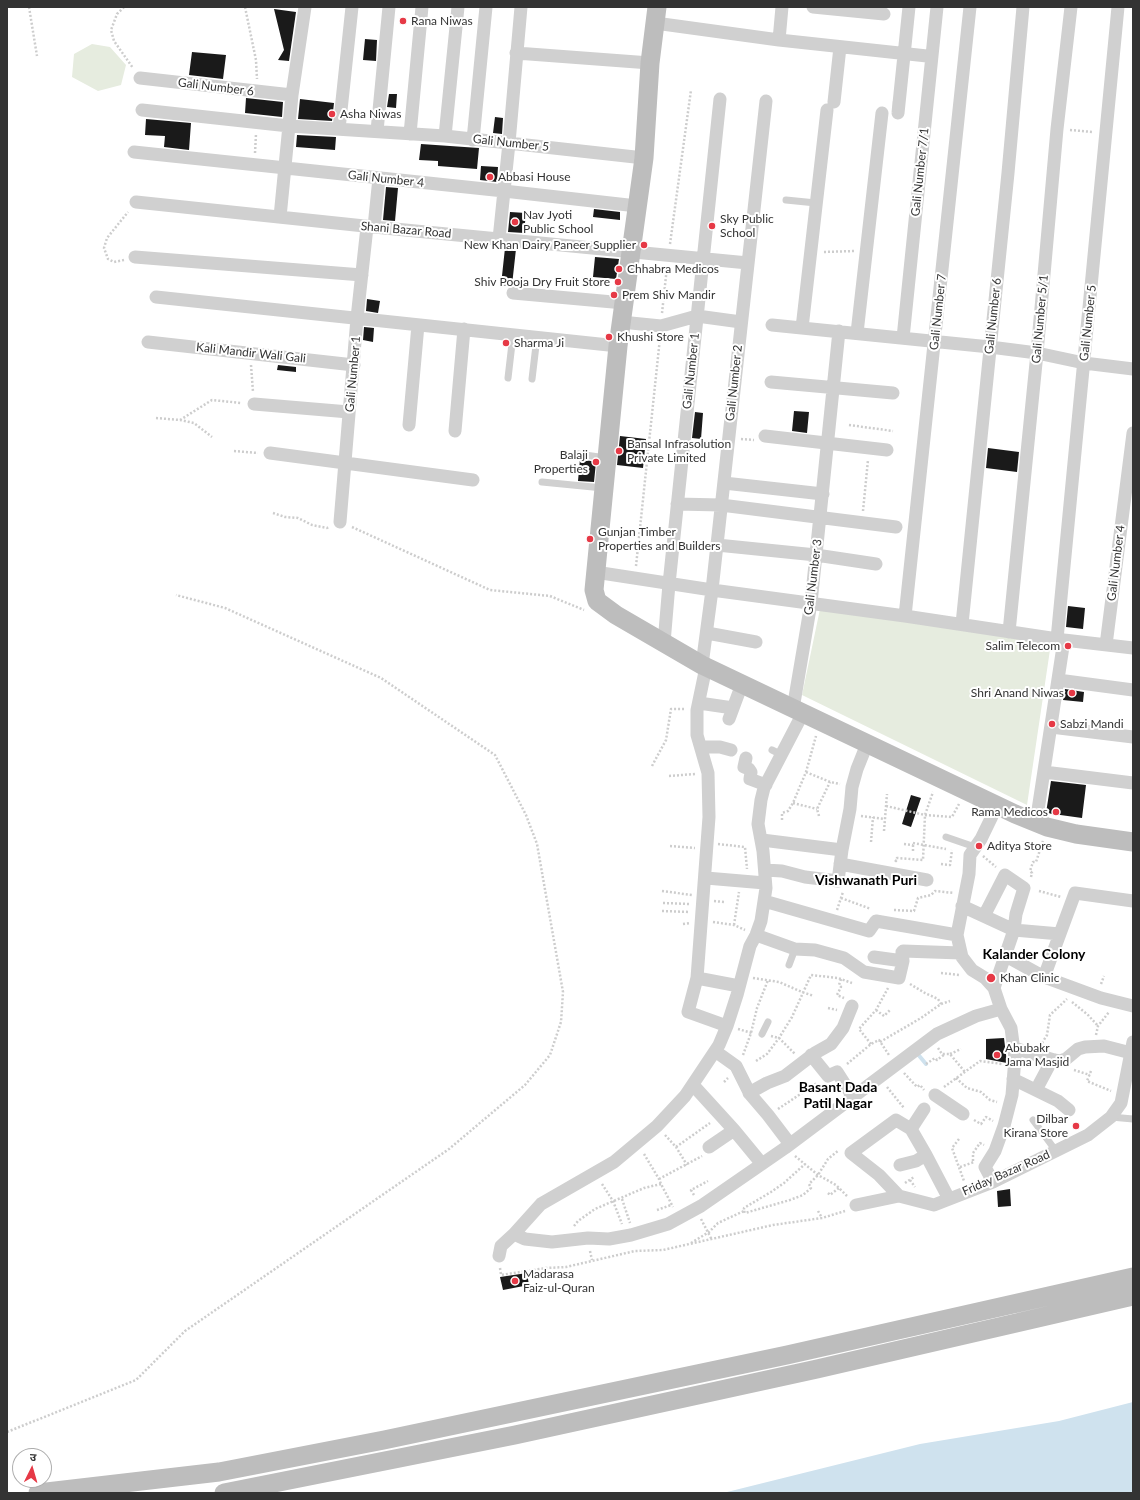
<!DOCTYPE html>
<html>
<head>
<meta charset="utf-8">
<style>
  body { margin:0 }
  #map { position:relative; width:1140px; height:1500px; overflow:hidden; background:#fff; font-family:Lato,"Noto Sans Devanagari",sans-serif }
  canvas { display:block }
  .frame { position:absolute; inset:0; border:8px solid #333; pointer-events:none }
  .north { position:absolute; left:12px; top:1448px; width:40px; height:40px; box-sizing:border-box; background:#fff; border:1px solid #adadad; border-radius:50%; rotate:5deg; font-size:11px; font-weight:700; line-height:16px; text-align:center; color:#333 }
  .north::after { content:''; display:block; margin:auto; width:14px; height:18px; background:#e63946; clip-path:polygon(50% 0,100% 100%,50% 72%,0 100%) }
</style>
</head>
<body>
<div id="map">
<canvas width="1140" height="1500"></canvas>
<div class="frame"></div>
<div class="north">उ</div>
</div>
<script>
const ctx = document.querySelector('canvas').getContext('2d');
ctx.lineJoin = 'round';
function fillPath(path, color) { ctx.fillStyle = color; ctx.fill(path, 'evenodd'); }
const poly = rows => new Path2D(rows.map(r => 'M' + r).join(''));
function strokePath(path, color, width, dash) { ctx.strokeStyle = color; ctx.lineWidth = width; ctx.lineCap = dash ? 'butt' : 'round'; ctx.setLineDash(dash || []); ctx.stroke(path); }
function write(font, color, halo, rows, align = 'center') {
  ctx.font = font + ' Lato,sans-serif'; ctx.lineWidth = 4; ctx.setLineDash([]); ctx.textBaseline = 'middle'; ctx.strokeStyle = halo; ctx.fillStyle = color; for (const [text, x, y, turn = 0] of rows) {
    ctx.save(); ctx.translate(x, y); ctx.rotate((+turn || 0) * Math.PI / 180); ctx.textAlign = isNaN(turn) ? turn : align; if (halo) ctx.strokeText(text, 0, 0); ctx.fillText(text, 0, 0); ctx.restore();
  }
}
fillPath(poly([
  [92,44,110,47,126,65,121,85,98,91,72,77,74,54],
  [820,609,1051,643,1027,805,802,695]
]), '#e6ecdf');
fillPath(poly([
  [1133,1402,1133,1493,723,1493,920,1444,1059,1421]
]), '#cfe2ee');
strokePath(poly([
  [916,1052,926,1064]
]), '#cfe2ee', 4);
fillPath(poly([
  [274,9,296,12,289,61,278,60,284,50],
  [365,39,377,40,376,61,363,60],
  [192,52,226,55,223,79,189,75],
  [389,94,397,94,396,108,387,107],
  [246,98,283,102,282,117,245,113],
  [300,99,334,103,332,121,298,119],
  [495,117,503,118,502,134,493,133],
  [146,119,191,123,189,150,164,147,165,136,145,135],
  [297,135,336,137,335,150,296,147],
  [421,144,479,148,477,169,438,166,438,161,419,160],
  [481,166,498,167,497,182,480,180],
  [386,187,398,188,395,221,383,220],
  [594,209,620,212,620,220,593,217],
  [510,212,526,213,524,233,508,232],
  [505,248,516,249,512,285,509,286,501,285],
  [595,257,619,259,616,279,593,277],
  [367,299,380,301,378,313,366,311],
  [364,327,374,328,373,342,363,340],
  [278,365,296,367,296,372,277,370],
  [794,411,809,412,807,433,792,431],
  [695,412,703,413,701,439,692,438],
  [620,436,646,439,643,468,617,465],
  [988,448,1019,452,1017,472,986,468],
  [580,459,596,462,594,482,578,481],
  [1068,606,1085,608,1083,629,1066,627],
  [1065,689,1084,692,1083,702,1063,700],
  [1051,781,1086,785,1082,818,1046,813],
  [911,795,921,798,911,827,902,824],
  [1004,1038,1007,1063,986,1059,986,1039],
  [1010,1189,1011,1206,998,1207,997,1191],
  [527,1273,529,1285,503,1290,500,1277]
]), '#1a1a1a');
strokePath(poly([
  [29,7,37,56],
  [124,7,117,14,111,30,114,41,133,68],
  [245,7,256,60,257,79],
  [1070,130,1093,132],
  [255,153,256,134],
  [670,244,691,90],
  [824,252,854,251],
  [124,260,114,262,108,259,104,248,107,238,128,212],
  [662,313,667,267],
  [251,365,253,392],
  [156,418,180,420,194,423,212,437],
  [180,420,212,400,241,403],
  [849,425,893,431],
  [741,439,754,440],
  [234,451,258,453],
  [863,511,868,460],
  [273,513,285,517,298,518,312,525,327,528,329,527],
  [352,527,490,590,550,596,584,610],
  [636,566,660,338],
  [652,766,666,740,671,709,684,709],
  [806,772,830,782,840,784],
  [669,776,695,774],
  [793,803,817,809],
  [886,806,925,815,952,817,959,804],
  [819,816,817,809,830,782],
  [861,816,885,819],
  [782,820,782,813,788,811,793,803,806,772,816,736],
  [884,831,887,794],
  [871,842,873,817],
  [718,844,745,847,747,869],
  [904,844,913,845],
  [670,846,695,848],
  [913,851,913,843,946,849],
  [983,856,996,867],
  [895,860,896,861,897,858,923,860,925,815,933,792],
  [941,864,950,865,952,850],
  [1031,877,1032,873,1030,871,1033,862,1036,862,1043,841],
  [662,891,692,895],
  [1039,891,1061,897],
  [841,898,871,909],
  [714,901,724,902],
  [663,903,690,904],
  [837,910,843,892],
  [894,910,914,911,918,898,931,895,935,891,954,893],
  [662,911,690,912],
  [713,922,734,925,745,930],
  [683,924,690,923],
  [734,925,739,892],
  [941,973,960,975],
  [753,978,779,982,802,992,814,996],
  [841,979,839,985,841,987,837,995,844,998],
  [910,984,925,993,938,999,941,1004],
  [1101,984,1104,976],
  [1072,1002,1088,1015,1098,1026],
  [828,1008,837,1010],
  [876,1010,884,1016,890,1010],
  [738,1029,752,1033],
  [1096,1035,1098,1026,1109,1012],
  [771,1036,779,1038,795,1054],
  [880,1042,921,1018,941,1004,950,1001],
  [1042,1043,1047,1035,1050,1015,1067,999],
  [871,1044,859,1029,876,1010,888,988],
  [938,1048,942,1054,950,1054,965,1072],
  [950,1054,961,1049],
  [743,1055,751,1033,757,1008,768,980],
  [756,1061,767,1054,779,1038,792,1017,811,975,838,978,852,983],
  [847,1064,871,1044,879,1040,889,1055],
  [926,1064,935,1058,937,1060,945,1054],
  [1074,1070,1090,1075],
  [1091,1071,1087,1081,1111,1091],
  [904,1073,917,1087,920,1085,924,1090],
  [956,1078,967,1088,981,1092,990,1100,997,1102],
  [724,1082,728,1078],
  [887,1087,904,1108],
  [944,1087,980,1061,1002,1064],
  [778,1109,817,1083],
  [974,1120,981,1124,986,1117,993,1121],
  [665,1135,676,1147,687,1165],
  [959,1139,952,1148,964,1181],
  [676,1147,710,1123],
  [644,1154,659,1179,661,1184,673,1207],
  [795,1156,818,1175,836,1185,847,1196],
  [973,1161,973,1153,980,1143,984,1145],
  [960,1167,974,1162],
  [659,1179,702,1156],
  [910,1180,915,1187],
  [905,1183,914,1177],
  [602,1184,613,1201,622,1224],
  [828,1193,830,1195,839,1188],
  [694,1195,691,1190,708,1181],
  [622,1199,630,1223],
  [657,1210,671,1205],
  [744,1211,745,1213,790,1200,803,1195,811,1188,809,1184,818,1175,828,1159,839,1150],
  [818,1211,822,1218],
  [701,1219,712,1240],
  [574,1226,578,1221,595,1209,644,1188,661,1184],
  [691,1243,709,1232,718,1223,744,1211,744,1208,771,1192,784,1183,805,1164],
  [590,1251,592,1260],
  [500,1268,501,1275,546,1268,566,1267,635,1251,663,1250,773,1225,822,1218,845,1211],
  [7,1432,136,1380,185,1331,449,1149,525,1085,550,1055,561,1022,563,992,537,844,526,815,495,755,381,678,225,608,176,595]
]), '#cdcdcd', 2.5, [2, 2]);
strokePath(poly([
  [786,200,816,203],
  [508,378,513,335],
  [532,379,537,337],
  [578,454,606,458],
  [542,482,603,488],
  [772,750,782,755],
  [946,837,975,847],
  [789,965,795,949],
  [762,1034,768,1022],
  [1111,1117,1133,1119],
  [1033,1120,1056,1151]
]), '#d0d0d0', 7);
strokePath(poly([
  [813,7,884,14],
  [655,23,779,40,927,56],
  [779,40,782,7],
  [516,53,650,63],
  [140,78,292,95],
  [834,102,840,47],
  [899,102,898,113,909,7],
  [142,110,289,126,445,136,644,158],
  [339,129,352,7],
  [377,131,389,7],
  [410,134,422,7],
  [445,136,458,7],
  [473,140,486,7],
  [134,152,504,191,637,206],
  [136,202,374,227,748,263],
  [280,217,292,95,305,7],
  [374,227,379,178],
  [499,239,509,143,521,7],
  [135,257,362,275],
  [513,293,624,303],
  [156,297,618,346],
  [621,322,661,326,697,316,741,322],
  [772,325,990,347,1037,353,1084,363,1133,369],
  [802,328,827,110],
  [857,333,882,113],
  [903,338,937,7],
  [148,342,354,365],
  [771,382,893,393],
  [254,404,349,412],
  [409,425,418,325],
  [455,431,464,329],
  [765,436,887,450],
  [270,453,473,480],
  [724,483,823,494],
  [677,504,721,505,896,527],
  [340,522,357,318,367,227],
  [717,545,816,555,876,564],
  [595,572,712,590,905,616,1064,640,1133,648],
  [905,616,970,7],
  [962,624,1008,173,1023,7],
  [1009,632,1037,353,1057,129,1071,7],
  [707,633,756,642],
  [1057,639,1118,7],
  [664,643,669,584,720,99],
  [1106,645,1133,433],
  [702,665,712,590,766,101],
  [706,667,697,710,697,735,708,773,709,817,697,978,688,1012,727,1026],
  [1058,680,1133,690],
  [699,703,733,708],
  [793,709,811,603,839,331],
  [729,719,742,684],
  [1051,727,1133,737],
  [701,747,720,747,731,750],
  [746,758,744,767,749,769,751,772,750,779,766,785],
  [1044,772,1133,783],
  [1036,823,1064,640],
  [762,840,842,850],
  [840,864,927,880],
  [765,870,782,871,805,877,838,881,842,850,850,809,852,787,857,769,867,744],
  [706,878,765,883],
  [764,901,869,931,876,921,957,935],
  [962,906,1014,930,1060,934],
  [984,916,1005,875,1024,888,1016,914,1014,930,994,988,1001,1009,1011,1028,1015,1058,1012,1095,1004,1126,995,1151,985,1167,993,1182],
  [756,935,795,949,815,950,844,958,864,972,899,978,903,961,902,952,903,951,961,953],
  [1006,956,1044,977,1101,998,1133,1006],
  [874,957,903,961],
  [1044,977,1075,893,1133,901],
  [697,978,739,986],
  [994,988,985,978,972,970,962,957,957,935,969,874,970,855,981,839,997,806],
  [1014,1048,1054,1060,1060,1061,1066,1059,1078,1049,1085,1047,1104,1046,1131,1053],
  [715,1051,736,1066,750,1094,768,1115,790,1144],
  [811,1055,828,1076,837,1072,853,1097],
  [1013,1079,1058,1101,1069,1110],
  [693,1085,734,1130,762,1164],
  [1036,1090,1052,1060],
  [749,1093,767,1083,785,1076,815,1053,831,1044,843,1028,852,1006],
  [935,1095,963,1114],
  [924,1109,911,1129,926,1155,949,1199],
  [709,1147,734,1130],
  [900,1165,916,1161,926,1155],
  [899,1196,879,1175,851,1153,896,1120,911,1129],
  [856,1205,899,1196,934,1205,993,1182,1088,1135,1111,1117,1121,1103,1133,1042],
  [514,1234,541,1204,614,1162,657,1126,685,1096,719,1045,727,1026,737,995,750,946,756,935,761,921,766,888,763,851,758,824,761,800,764,788,803,713],
  [499,1256,501,1246,514,1234,525,1239,552,1242,588,1238,609,1239,631,1235,668,1224,701,1206,785,1148,937,1034,976,1016,1001,1009]
]), '#d0d0d0', 13);
strokePath(poly([
  [657,7,650,63,644,158,618,346,594,590,597,601,616,615,702,665,1015,814,1047,827,1076,834,1133,842],
  [38,1493,219,1472,384,1440,787,1355,1133,1277],
  [224,1493,515,1435,817,1369,1133,1296]
]), '#bdbdbd', 19);
for (const [x, y, r, color] of [
  [403,21,4,"#e63946"],
  [332,114,4,"#e63946"],
  [490,177,4,"#e63946"],
  [515,222,4,"#e63946"],
  [712,226,4,"#e63946"],
  [644,245,4,"#e63946"],
  [619,269,4,"#e63946"],
  [618,282,4,"#e63946"],
  [614,295,4,"#e63946"],
  [609,337,4,"#e63946"],
  [506,343,4,"#e63946"],
  [619,451,4,"#e63946"],
  [596,462,4,"#e63946"],
  [590,539,4,"#e63946"],
  [1068,646,4,"#e63946"],
  [1072,693,4,"#e63946"],
  [1052,724,4,"#e63946"],
  [1056,812,4,"#e63946"],
  [979,846,4,"#e63946"],
  [991,978,5,"#e63946"],
  [997,1055,4,"#e63946"],
  [1076,1126,4,"#e63946"],
  [515,1281,4,"#e63946"]
]) { const dot = new Path2D(); dot.arc(x, y, r, 0, 2 * Math.PI); ctx.fillStyle = color; ctx.fill(dot); strokePath(dot, '#fff', 1.5); }
write('12px', '#333', '#fff', [
  ["Rana Niwas",411,21],
  ["Asha Niwas",340,114],
  ["Abbasi House",498,177],
  ["Nav Jyoti",523,215],
  ["Public School",523,229],
  ["Sky Public",720,219],
  ["School",720,233],
  ["New Khan Dairy Paneer Supplier",636,245,"right"],
  ["Chhabra Medicos",627,269],
  ["Shiv Pooja Dry Fruit Store",610,282,"right"],
  ["Prem Shiv Mandir",622,295],
  ["Khushi Store",617,337],
  ["Sharma Ji",514,343],
  ["Bansal Infrasolution",627,444],
  ["Private Limited",627,458],
  ["Balaji",588,455,"right"],
  ["Properties",588,469,"right"],
  ["Gunjan Timber",598,532],
  ["Properties and Builders",598,546],
  ["Salim Telecom",1060,646,"right"],
  ["Shri Anand Niwas",1064,693,"right"],
  ["Sabzi Mandi",1060,724],
  ["Rama Medicos",1048,812,"right"],
  ["Aditya Store",987,846],
  ["Khan Clinic",1000,978],
  ["Abubakr",1005,1048],
  ["Jama Masjid",1005,1062],
  ["Dilbar",1068,1119,"right"],
  ["Kirana Store",1068,1133,"right"],
  ["Madarasa",523,1274],
  ["Faiz-ul-Quran",523,1288]
], 'left');
write('12px', '#333', '#fff', [
  ["Gali Number 6",216,87,7],
  ["Gali Number 5",511,143,6],
  ["Gali Number 7/1",920,172,-84],
  ["Gali Number 4",386,179,6],
  ["Shani Bazar Road",406,230,5],
  ["Gali Number 7",938,312,-84],
  ["Gali Number 6",993,316,-84],
  ["Gali Number 5/1",1040,319,-85],
  ["Gali Number 5",1088,323,-84],
  ["Kali Mandir Wali Gali",251,353,6],
  ["Gali Number 1",691,371,-84],
  ["Gali Number 1",353,374,-85],
  ["Gali Number 2",734,383,-84],
  ["Gali Number 4",1116,563,-83],
  ["Gali Number 3",813,577,-83],
  ["Friday Bazar Road",1006,1173,-24]
]);
write('bold 14px', '#000', '#fff', [
  ["Vishwanath Puri",866,880],
  ["Kalander Colony",1034,954],
  ["Basant Dada",838,1087],
  ["Patil Nagar",838,1103]
]);
</script>
</body>
</html>
